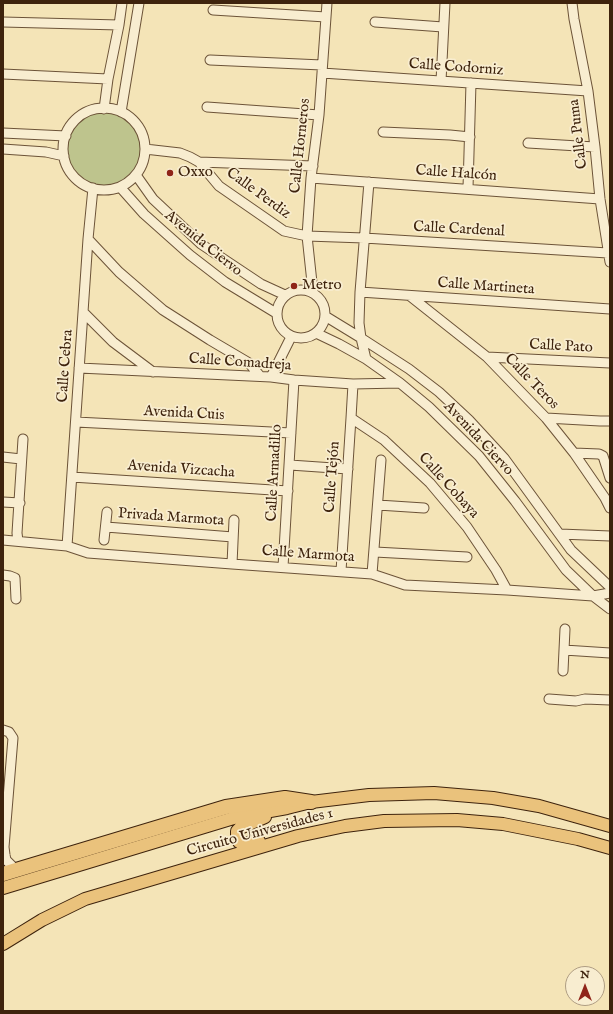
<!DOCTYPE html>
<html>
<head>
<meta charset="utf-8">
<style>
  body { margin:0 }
  #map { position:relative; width:613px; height:1014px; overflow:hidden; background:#f4e4b7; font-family:"IM FELL English",serif }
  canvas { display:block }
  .frame { position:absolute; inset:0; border:4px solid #3e230d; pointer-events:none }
  .north { position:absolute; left:565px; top:966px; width:40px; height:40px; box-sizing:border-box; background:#f8edd0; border:1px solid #ae9c82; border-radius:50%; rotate:0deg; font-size:11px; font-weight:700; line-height:16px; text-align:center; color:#3e230d }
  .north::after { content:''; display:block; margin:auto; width:14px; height:18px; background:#8f2418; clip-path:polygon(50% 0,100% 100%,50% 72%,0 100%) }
</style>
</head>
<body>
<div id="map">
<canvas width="613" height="1014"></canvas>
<div class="frame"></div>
<div class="north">N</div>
</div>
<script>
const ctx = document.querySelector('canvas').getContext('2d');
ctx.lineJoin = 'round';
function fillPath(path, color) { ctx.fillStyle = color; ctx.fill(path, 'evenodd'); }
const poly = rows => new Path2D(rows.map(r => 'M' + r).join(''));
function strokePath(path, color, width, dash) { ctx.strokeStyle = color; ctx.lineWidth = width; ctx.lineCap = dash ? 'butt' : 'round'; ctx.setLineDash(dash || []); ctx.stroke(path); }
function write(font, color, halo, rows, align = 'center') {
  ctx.font = font + ' "IM FELL English",serif'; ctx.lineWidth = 3.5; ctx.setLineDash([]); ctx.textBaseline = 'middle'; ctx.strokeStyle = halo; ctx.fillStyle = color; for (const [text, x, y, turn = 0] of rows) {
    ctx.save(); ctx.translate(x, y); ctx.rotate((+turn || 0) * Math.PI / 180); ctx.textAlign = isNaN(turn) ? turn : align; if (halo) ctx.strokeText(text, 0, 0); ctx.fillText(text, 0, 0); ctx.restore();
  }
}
fillPath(poly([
  '64 149a40 40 0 1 1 80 0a40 40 0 1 1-80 0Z'
]), '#bec48d');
const minor = poly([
  [572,3,574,19,588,91,595,147,600,199,610,262],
  [213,10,326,17],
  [3,22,119,25],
  [375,22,443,27],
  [210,60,322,65],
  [322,73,588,91],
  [3,74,108,79],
  [441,81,445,3],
  [207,107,319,115],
  '63 149a41 41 0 1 1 82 0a41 41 0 1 1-82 0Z',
  [104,109,108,79,119,25,122,3],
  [121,112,139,3],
  [383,132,450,135,470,137],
  [3,133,66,136],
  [528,143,595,147],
  [3,149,46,152,64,156],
  [145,149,180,153,190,157,199,162,313,166],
  [199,162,219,186,284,231,307,236,364,238,608,253],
  [136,175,153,199,201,244,261,284,285,295],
  [311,178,600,199],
  [120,187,144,214,190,255,225,282,276,313],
  [468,188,471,83],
  [88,239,119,272,163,310,210,340,249,363,260,376],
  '277 314a24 24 0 1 1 48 0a24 24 0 1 1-48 0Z',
  [313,292,307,236,311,178,319,115,327,3],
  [360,292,610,309],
  [410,296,487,357,546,418,574,453,605,498,610,508],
  [83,312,113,342,153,372],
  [325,316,361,338,409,369,439,392,469,420,504,458,571,550,610,587],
  [316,333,339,344,366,359,400,383,429,407,479,456,515,501,566,570,593,596,610,609],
  [487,357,610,363],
  [366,359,361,338,359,323,360,292,369,182],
  [79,368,271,377,294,380,353,384,400,383],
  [271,377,291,337],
  [351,418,384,440,430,483,467,527,496,570,507,590],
  [546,418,600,421,610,421],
  [76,422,291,433],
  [574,453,599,454,603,456,610,478],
  [3,457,21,459],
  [290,465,348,469],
  [72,477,288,491],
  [3,502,20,503],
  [378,505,424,508],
  [106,527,233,537],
  [560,534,610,536],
  [3,540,67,546,88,553,232,564,372,574,405,585,507,590,593,596,610,593],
  [104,540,107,512],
  [18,541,17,533,23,439],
  [67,546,88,239,93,188],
  [375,552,467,557],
  [232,564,234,520],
  [283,567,294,380],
  [341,571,351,418,353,384],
  [372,574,381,460],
  [3,575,10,576,15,578,16,599],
  [564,650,610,653],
  [563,671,565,629],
  [549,699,576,701,585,699,610,700],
  [3,730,9,732,13,738,4,847,5,855,6,860,16,870]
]);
const major = poly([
  [259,841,243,844,239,842,237,839,237,831,240,828,265,817],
  [3,888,237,817,287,808,311,802,369,795,434,793,493,798,539,806,610,826],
  [3,944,42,920,85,899,298,836,345,826,384,821,457,820,503,824,578,839,610,848]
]);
const highway = poly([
  [3,874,226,807,285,798,311,802]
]);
strokePath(minor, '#6c5338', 11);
strokePath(major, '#3e230d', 14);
strokePath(highway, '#3e230d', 16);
strokePath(minor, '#f8edd0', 9);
strokePath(major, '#eac27c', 12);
strokePath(highway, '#eac27c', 14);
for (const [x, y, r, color] of [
  [170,173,4,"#8f2418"],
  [294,286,4,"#8f2418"]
]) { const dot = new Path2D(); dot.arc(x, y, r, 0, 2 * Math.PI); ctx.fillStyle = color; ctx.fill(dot); strokePath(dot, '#f8edd0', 1.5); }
write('15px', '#3e230d', '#f8edd0', [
  ["Calle Codorniz",456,68,4],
  ["Calle Puma",579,134,-97],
  ["Calle Horneros",301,146,-84],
  ["Calle Halcón",456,174,4],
  ["Calle Perdiz",258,194,36],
  ["Calle Cardenal",459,230,3],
  ["Avenida Ciervo",203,244,39],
  ["Calle Martineta",486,287,4],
  ["Calle Pato",561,347,3],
  ["Calle Comadreja",240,363,4],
  ["Calle Cebra",66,366,-86],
  ["Calle Teros",531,382,46],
  ["Avenida Cuis",184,414,3],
  ["Avenida Ciervo",478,439,47],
  ["Avenida Vizcacha",181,470,4],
  ["Calle Armadillo",275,473,-87],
  ["Calle Tejón",333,477,-86],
  ["Calle Cobaya",448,486,48],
  ["Privada Marmota",171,518,4],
  ["Calle Marmota",308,555,4],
  ["Circuito Universidades 1",260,833,-15]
]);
write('15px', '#3e230d', '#f8edd0', [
  ["Oxxo",178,173],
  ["Metro",302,286]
], 'left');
</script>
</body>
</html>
